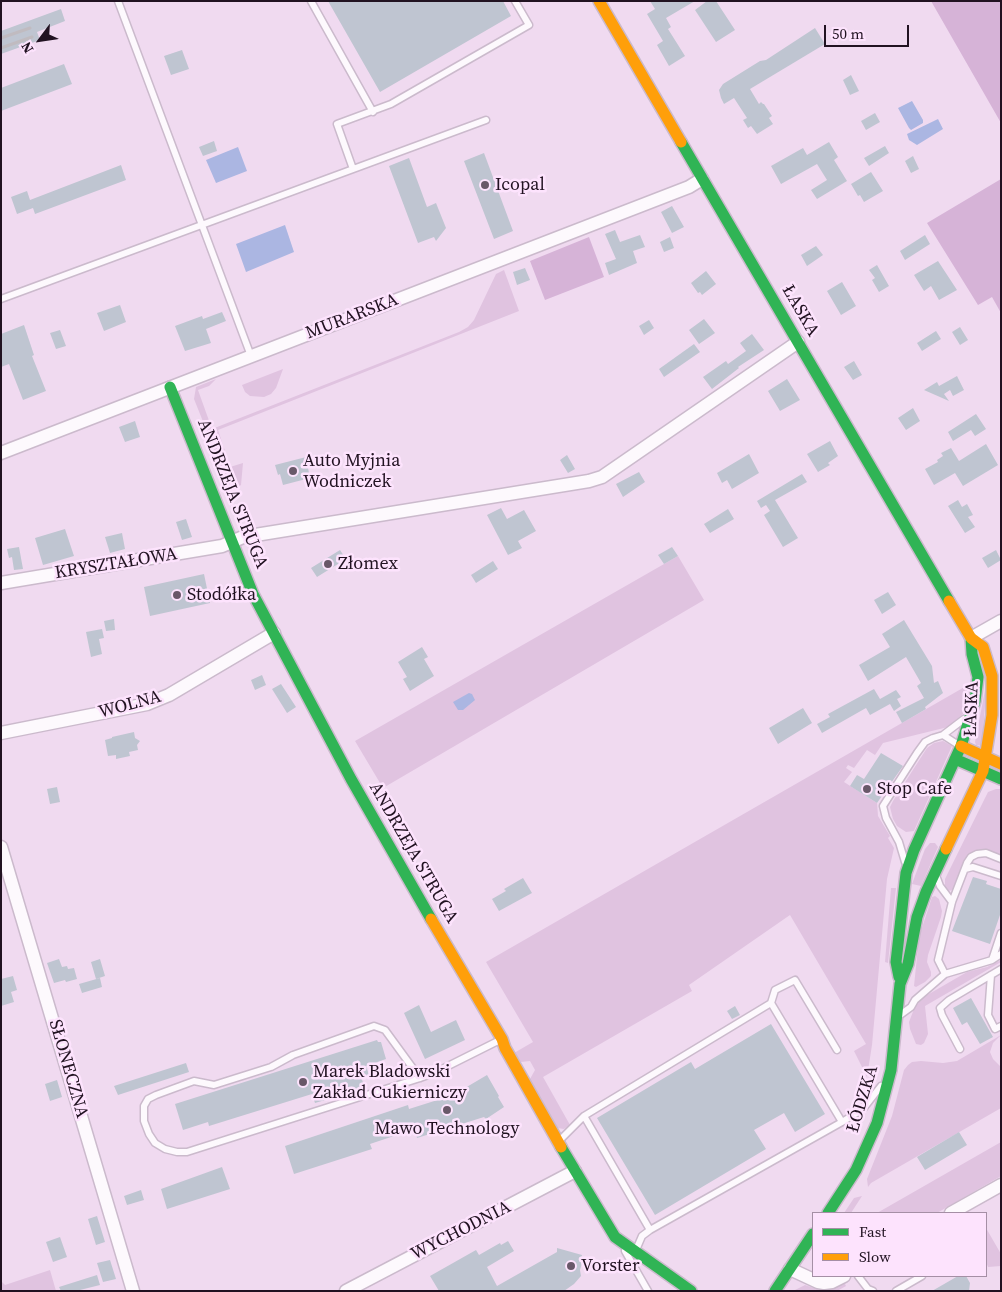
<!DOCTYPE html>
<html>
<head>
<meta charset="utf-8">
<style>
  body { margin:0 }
  #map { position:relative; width:1002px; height:1292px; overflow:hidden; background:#f0daf0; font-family:"Source Serif 4",serif }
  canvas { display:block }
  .frame { position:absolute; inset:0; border:2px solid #211221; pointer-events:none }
  .legend { position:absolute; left:812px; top:1212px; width:175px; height:65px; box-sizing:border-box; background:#fde3fd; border:1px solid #a58fa5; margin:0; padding:6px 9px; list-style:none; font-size:15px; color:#211221 }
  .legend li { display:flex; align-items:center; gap:10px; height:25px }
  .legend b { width:25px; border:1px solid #a58fa5 }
  .north { position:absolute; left:15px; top:15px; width:50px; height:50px; -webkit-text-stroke:4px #fde3fd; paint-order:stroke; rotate:239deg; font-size:14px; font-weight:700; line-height:20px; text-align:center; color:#211221 }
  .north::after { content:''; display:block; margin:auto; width:18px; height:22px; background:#211221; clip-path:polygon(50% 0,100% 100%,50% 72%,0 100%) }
  .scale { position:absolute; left:824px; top:25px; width:85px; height:22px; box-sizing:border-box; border:2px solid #211221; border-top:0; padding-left:6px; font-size:15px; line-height:18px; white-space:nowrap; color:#211221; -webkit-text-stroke:4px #fde3fd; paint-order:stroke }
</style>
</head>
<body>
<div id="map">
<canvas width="1002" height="1292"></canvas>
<div class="frame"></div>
<ul class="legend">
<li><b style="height:6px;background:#30b455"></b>Fast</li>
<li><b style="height:6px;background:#ff9f0a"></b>Slow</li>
</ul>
<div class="north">N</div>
<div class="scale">50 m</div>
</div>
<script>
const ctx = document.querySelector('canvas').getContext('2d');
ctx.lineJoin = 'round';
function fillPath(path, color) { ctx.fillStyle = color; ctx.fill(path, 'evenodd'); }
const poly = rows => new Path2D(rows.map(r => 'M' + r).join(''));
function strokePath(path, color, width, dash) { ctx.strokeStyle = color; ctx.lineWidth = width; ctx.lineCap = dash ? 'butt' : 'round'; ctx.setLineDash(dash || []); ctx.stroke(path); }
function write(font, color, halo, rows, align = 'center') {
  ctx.font = font + ' "Source Serif 4",serif'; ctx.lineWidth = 5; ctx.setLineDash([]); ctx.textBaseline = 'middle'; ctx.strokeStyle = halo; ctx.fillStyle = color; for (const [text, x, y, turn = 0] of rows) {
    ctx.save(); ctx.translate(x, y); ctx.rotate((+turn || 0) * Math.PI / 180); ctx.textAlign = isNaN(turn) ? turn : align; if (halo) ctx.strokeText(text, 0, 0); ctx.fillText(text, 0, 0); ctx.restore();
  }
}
fillPath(poly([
  [504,270,519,311,218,430,225,451,216,454,194,399,196,387,216,379,209,386,198,390,212,429,459,332,468,327,474,320,496,274],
  [283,369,276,388,271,394,264,397,250,396,245,392,242,385],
  [226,456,230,467,243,463,241,485,230,492,218,460],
  [678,556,704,600,383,788,355,741],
  [987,680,982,746,976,745,975,742],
  [968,685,963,714,948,727,883,743,875,755,867,750,854,768,848,765,846,768,852,772,844,782,877,803,878,816,890,836,888,838,894,848,887,879,872,1045,867,1077,854,1051,866,1044,790,915,689,985,692,991,543,1077,570,1125,564,1129,557,1128,530,1079,535,1070,530,1061,521,1062,514,1053,533,1042,486,962],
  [943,741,952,746,914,831,906,832,897,826,893,819,890,807,893,801,927,748,934,743],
  [996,789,1001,789,1001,855,984,850,974,852,964,864,953,890,948,891,945,887,945,879,985,798,988,792],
  [930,843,935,843,938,847,921,886,912,884,925,849],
  [891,888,896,888,888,963,885,962],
  [935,896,939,899,942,911,941,917,928,955,927,962,931,972,931,976,925,982,916,987,914,986,919,937,932,897],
  [1001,960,1001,962,925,1006,928,1034,924,1043,921,1045,916,1044,910,1029,909,1022,914,1009,922,998,967,972,987,967],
  [1001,1035,993,1043,990,1052,993,1059,1001,1067,1001,1108,871,1183,868,1187,867,1179,892,1116,904,1070,908,1065,912,1062,921,1061,943,1063,957,1061],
  [1001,1142,1001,1176,937,1213,877,1213],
  [862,1196,851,1213,844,1213,854,1198],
  [986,1228,1001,1254,1001,1266,988,1267,986,1262],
  [50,1270,56,1291,1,1291,1,1281,5,1285],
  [844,1282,846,1286,837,1291,793,1291,805,1285,820,1290,828,1290]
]), '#e0c3e0');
fillPath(poly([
  [931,1,1001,1,1001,123],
  [1001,179,1001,313,992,297,978,305,927,223],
  [589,237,604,277,545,300,530,261]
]), '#d6b3d7');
fillPath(poly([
  [912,101,923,120,923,123,911,130,909,128,898,108],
  [938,119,943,129,917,145,909,140,907,134],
  [238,147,247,171,216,183,206,160],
  [285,225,294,252,246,272,236,244],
  [469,693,472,694,475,700,463,710,458,710,453,702]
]), '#abb6e2');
fillPath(poly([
  [328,1,503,1,511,16,380,92],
  [650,1,695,1,666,18,671,27,668,29,685,56,669,66,657,45,663,41,647,14,655,9],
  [707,1,716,1,735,30,716,42,695,10],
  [61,9,65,21,37,32,40,40,1,54,1,31],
  [815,28,825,44,750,89,759,104,761,102,763,104,764,104,772,116,769,118,773,124,757,134,751,126,748,128,743,120,747,118,734,98,724,104,721,98,719,90,723,84,760,61,766,60],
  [182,50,189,69,171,75,164,56],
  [64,64,72,84,1,111,1,88],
  [851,75,859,91,850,95,843,80],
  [875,113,880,122,866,130,861,121],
  [214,141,217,151,203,156,199,147],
  [829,142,838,157,834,160,847,181,817,199,811,190,827,180,817,164,781,184,771,166,803,148,807,155],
  [885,146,889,153,869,166,864,158],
  [484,153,513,231,494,239,464,161],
  [913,156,919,169,911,173,905,161],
  [409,158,427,207,436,203,446,228,436,241,434,237,418,243,389,166],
  [121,165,126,180,35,214,33,208,17,214,11,197,27,191,30,200],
  [871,172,883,191,864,202,860,195,858,196,851,184],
  [672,206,684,227,672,233,661,212],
  [615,230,620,242,640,235,645,247,633,251,637,263,609,275,605,263,616,259,605,234],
  [925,235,930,244,905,260,900,251],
  [670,237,674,248,664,252,660,242],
  [816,246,823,255,807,266,801,255],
  [938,261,957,290,939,300,931,286,924,291,914,275],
  [877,265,889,286,879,292,872,280,875,278,869,270],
  [525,268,530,280,517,285,513,272],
  [706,271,716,284,702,295,700,292,698,293,691,283],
  [842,282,856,306,841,315,827,291],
  [120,305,126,322,104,331,97,313],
  [222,312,226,321,206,329,211,343,185,351,175,326,202,316,203,319],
  [704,319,715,333,699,344,689,330],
  [649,320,654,328,644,335,639,326],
  [24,325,34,355,32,356,46,391,23,400,9,364,1,367,1,334],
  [960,327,968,340,960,345,952,332],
  [60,330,66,346,56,349,50,333],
  [936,331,941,339,922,351,917,343],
  [752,334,764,350,738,367,739,368,712,389,703,377,726,361,728,364,746,351,740,343],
  [694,344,700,352,664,377,659,369],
  [854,361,862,375,853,380,844,367],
  [957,376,964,390,953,396,950,390,944,394,949,401,924,390,937,382,939,386],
  [787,379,800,400,780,411,768,391],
  [913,408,920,421,906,430,898,418],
  [976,414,986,429,975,436,971,430,953,441,948,432],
  [135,421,140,437,125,442,119,427],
  [830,441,838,456,828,463,830,465,818,472,807,454],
  [986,444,998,465,963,486,955,473,934,485,925,469,938,462,937,460,943,456,941,453,951,448,959,461],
  [318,454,321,464,308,468,310,478,283,485,280,474,278,475,275,465],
  [749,454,759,473,732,489,727,480,722,483,717,473],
  [567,455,575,469,568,473,560,460],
  [639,472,645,482,623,497,616,484],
  [802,474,807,482,775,500,798,538,783,547,764,515,770,511,766,505,761,508,757,501],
  [958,500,962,507,967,504,973,515,968,517,975,527,965,533,948,506],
  [501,508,507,519,524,510,536,531,518,541,522,548,508,555,487,515],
  [728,509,734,519,710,533,704,524],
  [186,519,192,537,182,540,176,522],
  [65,529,74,556,43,565,35,538],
  [122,533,125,549,110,553,105,537],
  [19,547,23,569,14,570,12,557,9,558,7,549],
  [672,547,678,556,664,564,658,555],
  [340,550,346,559,317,577,311,568],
  [996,550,1001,560,988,568,982,558],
  [493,561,498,569,476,583,471,575],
  [204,574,210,603,150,616,144,587],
  [888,592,896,605,882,614,874,600],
  [114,619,115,630,106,631,104,621],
  [904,620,932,666,934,683,938,681,943,693,925,707,926,709,902,723,896,712,924,698,917,686,921,683,906,657,868,681,859,665,890,647,882,634],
  [102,629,104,638,99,639,102,654,91,657,86,632],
  [422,647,428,657,424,659,434,676,410,691,403,679,407,677,398,662],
  [262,675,266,685,255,690,251,680],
  [281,684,296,707,287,713,272,689],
  [874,689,880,699,896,690,901,697,897,699,901,706,894,711,890,704,870,715,866,708,822,733,817,724,830,717,828,714],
  [803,708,812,723,778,744,769,728],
  [134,732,135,738,140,741,137,745,138,750,129,752,130,756,116,759,116,755,108,756,105,740,112,738,112,737],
  [881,753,903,766,877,803,850,786,857,775,864,779],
  [57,787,60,802,50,804,47,789],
  [973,877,987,881,986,884,1001,889,1001,912,990,944,952,931],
  [523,878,532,893,499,911,492,899,506,891,504,889],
  [59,959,62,967,67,966,68,969,74,968,77,979,66,982,65,980,54,983,47,963],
  [100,959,105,976,96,979,91,962],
  [13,976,17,990,11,992,14,1002,1,1006,1,979],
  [100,978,102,987,82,993,79,984],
  [971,998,993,1037,980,1044,967,1022,962,1025,953,1008],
  [419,1005,431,1032,456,1020,465,1040,425,1059,404,1013],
  [735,1006,740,1015,732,1019,727,1011],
  [771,1024,825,1114,795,1132,784,1113,754,1130,766,1149,655,1215,597,1118,691,1062,695,1069],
  [377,1040,378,1042,381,1042,386,1059,366,1066,369,1075,361,1077,365,1088,315,1103,312,1094,209,1126,208,1122,183,1130,175,1104],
  [186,1063,189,1072,118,1095,114,1086],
  [487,1075,499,1096,498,1097,504,1107,486,1119,484,1117,417,1138,415,1129,370,1144,372,1149,294,1174,285,1146,408,1105,409,1109,466,1091,465,1088],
  [57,1080,62,1097,50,1101,45,1084],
  [959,1132,967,1145,925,1170,917,1157],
  [222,1167,230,1189,167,1209,161,1189],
  [141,1190,144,1200,127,1205,124,1196],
  [97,1216,105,1242,96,1245,88,1219],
  [60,1237,67,1257,53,1262,46,1242],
  [508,1241,514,1251,487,1267,497,1286,557,1252,557,1248,582,1255,581,1259,583,1259,580,1270,581,1276,574,1284,564,1291,439,1291,430,1276,476,1250,479,1255,500,1243,501,1245],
  [110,1260,116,1279,103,1282,97,1263],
  [97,1275,100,1285,76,1291,61,1291,59,1287],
  [958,1276,966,1276,970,1283,969,1291,932,1291]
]), '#bfc5d1');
const lane = poly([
  [118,1,251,356],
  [311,1,373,112],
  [353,169,337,124,391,104,529,25,515,1],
  [1,299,486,120],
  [943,735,960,746],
  [1001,859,986,853,977,854,971,857,967,863,952,902,938,960,945,974,992,960,1001,954],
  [905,862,899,842,886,818,883,806,917,753,925,742,933,738,943,735,964,719],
  [965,869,973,867,1001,876],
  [937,878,940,886,952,902],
  [992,960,1001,933],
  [991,975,988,1015,995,1029,1001,1026],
  [771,1003,775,990,795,980,837,1050],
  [900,1015,911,1007,915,1000,945,974],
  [960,1049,942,1015,940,1008,949,1000,1001,969],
  [420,1078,385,1030,374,1026,293,1055,271,1067,214,1085,194,1081,156,1095,148,1099,144,1106,144,1121,149,1134,155,1143,165,1149,177,1152,187,1152,420,1078,436,1072,502,1039],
  [584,1116,650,1230],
  [560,1140,584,1116,771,1003,842,1122],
  [636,1250,642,1236,650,1230,842,1122,863,1109,881,1086],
  [625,1251,648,1291],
  [858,1276,868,1289,873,1291],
  [896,1291,922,1276]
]);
const street = poly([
  [1,453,689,187,702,179],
  [1,583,222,546,243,537,589,481,602,477,798,342],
  [971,638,1001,621],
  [1,733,147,704,169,695,274,633],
  [1,847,133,1291],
  [951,1213,1001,1185],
  [790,1269,818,1282,824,1283,832,1282,844,1276],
  [346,1291,575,1171]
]);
const fast = poly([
  [681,142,949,601],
  [170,387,253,594,351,779,431,919],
  [955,759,1001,779],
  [899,977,896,962,906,873,914,850,961,746,975,701,978,677,972,654,971,638],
  [561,1147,615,1237,691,1291],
  [828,1213,856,1170,877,1123,891,1070,900,984,908,964,917,917,926,892,946,849],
  [775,1291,813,1234]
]);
const slow = poly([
  [599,1,681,142],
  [961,746,1001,764],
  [946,849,983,771,992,715,992,676,983,647,971,638,949,601],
  [431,919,502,1039,505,1048,561,1147]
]);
strokePath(lane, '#cbbacc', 9);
strokePath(street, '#cbbacc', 15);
strokePath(fast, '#cbbacc', 14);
strokePath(slow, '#cbbacc', 14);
strokePath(lane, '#fdf9fd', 6);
strokePath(street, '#fdf9fd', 12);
strokePath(fast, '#30b455', 11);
strokePath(slow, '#ff9f0a', 11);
strokePath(poly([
  [1,38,30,28],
  [1,48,32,37]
]), '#c0bbc0', 3);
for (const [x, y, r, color] of [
  [485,185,5,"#695869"],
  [293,471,5,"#695869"],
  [328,564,5,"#695869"],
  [177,595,5,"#695869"],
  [867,789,5,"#695869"],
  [303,1082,5,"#695869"],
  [447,1110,5,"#695869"],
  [571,1266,5,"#695869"]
]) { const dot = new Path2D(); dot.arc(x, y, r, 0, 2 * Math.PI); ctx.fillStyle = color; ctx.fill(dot); strokePath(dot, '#fde3fd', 2); }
write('18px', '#211221', '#fde3fd', [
  ["Icopal",495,185],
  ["Auto Myjnia",303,461],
  ["Wodniczek",303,482],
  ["Złomex",338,564],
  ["Stodółka",187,595],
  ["Stop Cafe",877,789],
  ["Marek Bladowski",313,1072],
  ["Zakład Cukierniczy",313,1093],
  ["Mawo Technology",447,1129,"center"],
  ["Vorster",581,1266]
], 'left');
write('18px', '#211221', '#fde3fd', [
  ["ŁASKA",800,311,60],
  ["MURARSKA",352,317,-21],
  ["ANDRZEJA STRUGA",232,494,68],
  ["KRYSZTAŁOWA",116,564,-9],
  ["WOLNA",130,705,-15],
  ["ŁASKA",972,709,-88],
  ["ANDRZEJA STRUGA",413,853,60],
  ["SŁONECZNA",68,1069,74],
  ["ŁÓDZKA",863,1099,-73],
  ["WYCHODNIA",461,1231,-27]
]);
</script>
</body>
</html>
